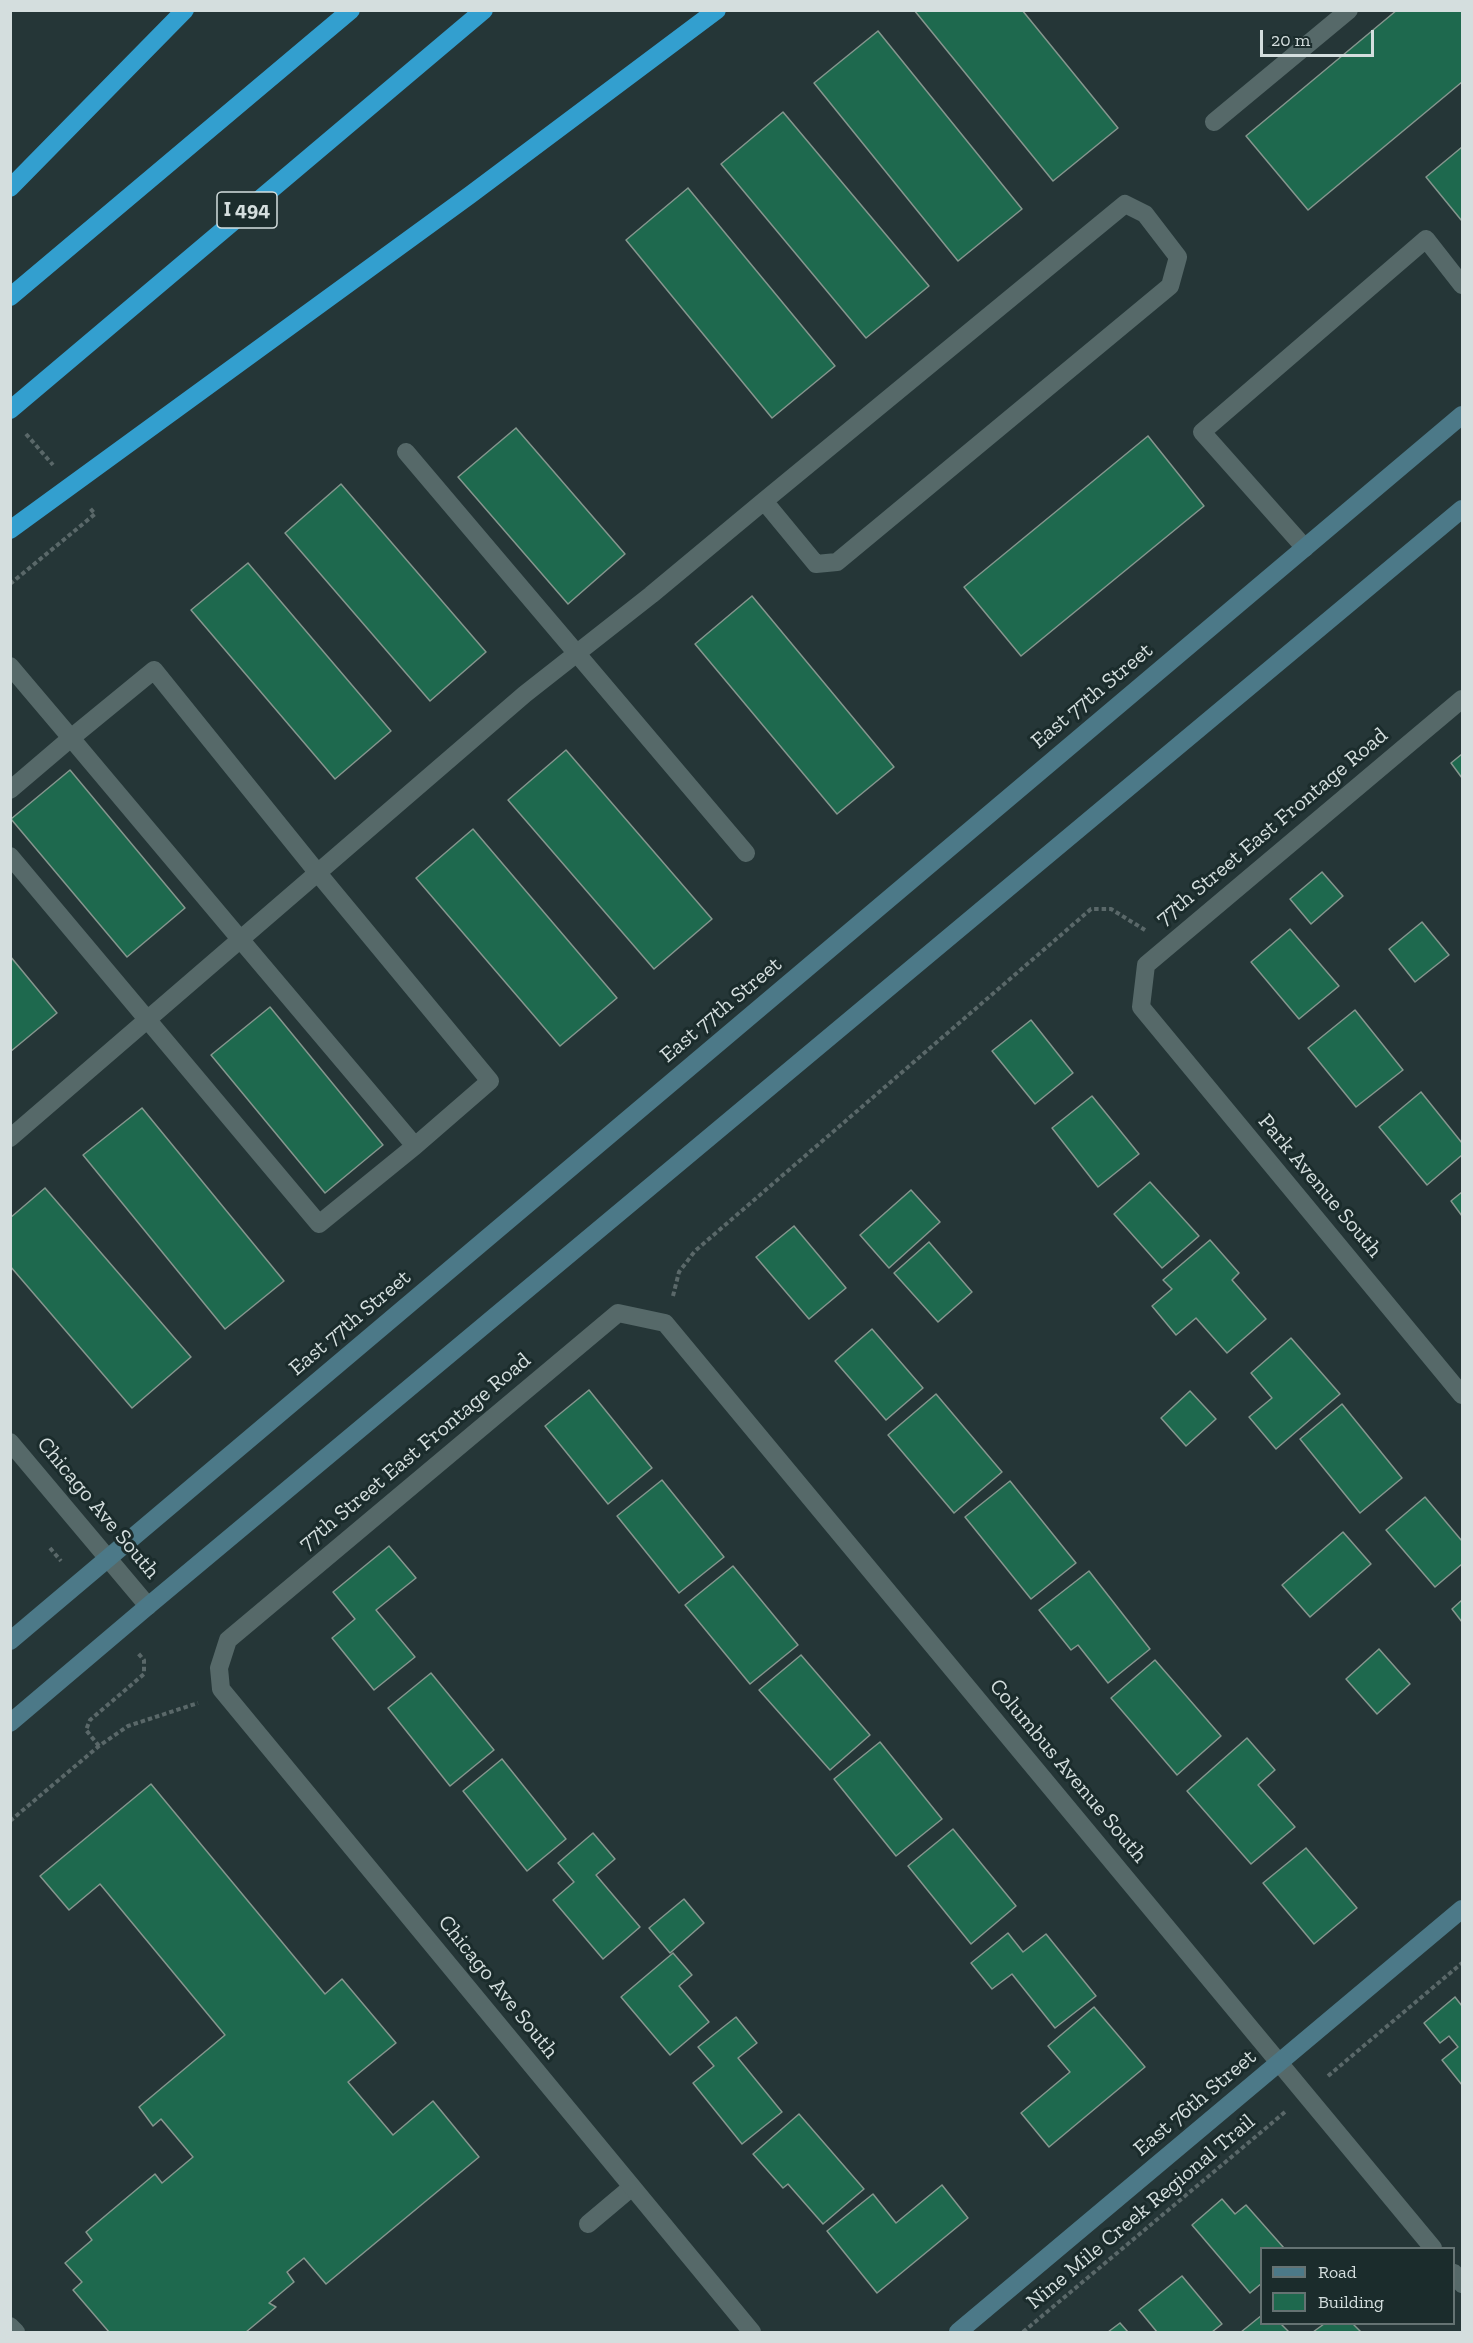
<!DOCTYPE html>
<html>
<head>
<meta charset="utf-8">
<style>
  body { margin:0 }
  #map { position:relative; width:1473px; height:2343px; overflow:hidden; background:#253637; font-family:"Zilla Slab",serif }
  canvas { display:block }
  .frame { position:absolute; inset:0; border:12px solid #d4dede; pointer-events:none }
  .legend { position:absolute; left:1260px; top:2247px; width:195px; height:78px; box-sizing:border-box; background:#1b2c2c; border:2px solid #657373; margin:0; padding:8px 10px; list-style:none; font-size:18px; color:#d4dede }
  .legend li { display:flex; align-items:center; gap:12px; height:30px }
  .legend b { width:30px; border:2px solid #657373 }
  .scale { position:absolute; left:1260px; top:30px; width:114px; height:27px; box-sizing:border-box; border:3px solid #d4dede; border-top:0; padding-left:8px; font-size:18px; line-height:21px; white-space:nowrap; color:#d4dede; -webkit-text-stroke:4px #1b2c2c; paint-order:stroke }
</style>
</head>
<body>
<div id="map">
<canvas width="1473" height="2343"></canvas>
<div class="frame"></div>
<ul class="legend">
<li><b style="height:8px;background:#4c7988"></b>Road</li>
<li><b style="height:16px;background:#1e694e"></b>Building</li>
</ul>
<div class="scale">20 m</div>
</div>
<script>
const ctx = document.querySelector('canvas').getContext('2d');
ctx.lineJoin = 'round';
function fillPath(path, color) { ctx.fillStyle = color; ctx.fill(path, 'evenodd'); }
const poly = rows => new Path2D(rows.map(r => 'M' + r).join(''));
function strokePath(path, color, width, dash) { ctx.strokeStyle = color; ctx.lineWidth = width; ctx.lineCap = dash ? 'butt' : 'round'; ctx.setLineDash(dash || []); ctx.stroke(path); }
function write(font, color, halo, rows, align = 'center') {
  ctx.font = font + ' "Zilla Slab",serif'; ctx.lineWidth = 6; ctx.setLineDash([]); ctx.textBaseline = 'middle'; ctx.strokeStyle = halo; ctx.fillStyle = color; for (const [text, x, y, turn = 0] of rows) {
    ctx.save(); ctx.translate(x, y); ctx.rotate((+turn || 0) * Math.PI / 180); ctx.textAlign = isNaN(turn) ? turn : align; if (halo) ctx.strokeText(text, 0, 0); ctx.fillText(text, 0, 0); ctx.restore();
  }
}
const building = poly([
  [914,10,1022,10,1118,128,1053,181,914,10],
  [1397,10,1462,10,1462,82,1308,210,1246,136,1397,10],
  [878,31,1022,209,958,261,814,83,878,31],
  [783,112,929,286,866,338,721,164,783,112],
  [1462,147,1462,221,1426,177,1462,147],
  [688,188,835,366,772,418,626,240,688,188],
  [516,428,625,554,568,604,458,477,516,428],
  [1148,436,1204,506,1021,656,964,587,1148,436],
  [341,484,486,652,430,701,285,533,341,484],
  [248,563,391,731,335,779,191,610,248,563],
  [752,596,894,767,837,814,695,644,752,596],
  [566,750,712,919,654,969,508,800,566,750],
  [1462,754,1462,778,1451,763,1462,754],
  [70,770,185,908,127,957,11,819,70,770],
  [473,829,617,998,560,1046,416,878,473,829],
  [1322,872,1343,896,1311,924,1290,899,1322,872],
  [1422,922,1449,955,1415,982,1389,949,1422,922],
  [1290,929,1339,986,1299,1019,1251,962,1290,929],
  [10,956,57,1013,10,1052,10,956],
  [270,1007,383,1145,325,1193,211,1055,270,1007],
  [1355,1010,1403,1070,1356,1107,1308,1048,1355,1010],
  [1031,1020,1073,1073,1035,1104,992,1051,1031,1020],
  [1421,1092,1462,1143,1462,1155,1427,1185,1379,1127,1421,1092],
  [1092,1096,1139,1154,1098,1187,1052,1128,1092,1096],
  [142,1108,284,1281,225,1329,83,1155,142,1108],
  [1150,1182,1199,1236,1162,1268,1114,1214,1150,1182],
  [45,1188,191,1357,132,1408,10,1266,10,1218,45,1188],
  [911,1190,940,1222,889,1268,860,1235,911,1190],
  [1462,1192,1462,1216,1451,1201,1462,1192],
  [794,1226,846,1288,809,1319,756,1257,794,1226],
  [1210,1240,1239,1273,1232,1280,1266,1319,1227,1353,1196,1318,1176,1335,1152,1306,1172,1289,1163,1280,1210,1240],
  [929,1242,972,1292,938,1322,894,1273,929,1242],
  [872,1329,923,1388,886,1420,835,1361,872,1329],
  [1291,1338,1340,1394,1276,1449,1249,1417,1272,1398,1251,1373,1291,1338],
  [589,1390,652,1468,608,1504,545,1426,589,1390],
  [1190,1391,1216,1419,1186,1446,1161,1418,1190,1391],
  [936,1394,1002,1472,954,1513,888,1435,936,1394],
  [1342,1404,1402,1478,1360,1513,1300,1439,1342,1404],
  [662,1480,724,1557,679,1593,617,1516,662,1480],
  [1010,1481,1076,1563,1031,1599,965,1517,1010,1481],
  [1425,1497,1462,1541,1462,1564,1435,1587,1386,1530,1425,1497],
  [1343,1532,1371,1564,1310,1617,1282,1585,1343,1532],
  [389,1546,416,1578,376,1610,415,1657,374,1690,332,1638,355,1619,333,1592,389,1546],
  [733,1566,798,1645,750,1684,685,1605,733,1566],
  [1089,1571,1150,1649,1108,1683,1078,1645,1071,1650,1039,1610,1089,1571],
  [1462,1600,1462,1622,1452,1609,1462,1600],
  [1379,1649,1410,1684,1377,1714,1346,1679,1379,1649],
  [801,1655,870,1735,830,1770,759,1690,801,1655],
  [1155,1660,1221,1736,1177,1775,1111,1698,1155,1660],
  [431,1673,494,1750,450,1786,388,1708,431,1673],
  [1247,1738,1275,1770,1258,1785,1295,1827,1251,1864,1187,1791,1247,1738],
  [880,1742,942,1819,896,1856,834,1779,880,1742],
  [502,1759,566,1839,527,1871,463,1791,502,1759],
  [151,1784,325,1994,342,1979,396,2043,348,2082,393,2135,433,2101,479,2157,326,2284,304,2258,287,2272,294,2282,269,2303,276,2307,246,2332,109,2332,73,2290,82,2282,65,2263,92,2240,86,2232,155,2174,162,2183,193,2157,161,2119,153,2126,139,2107,225,2035,100,1884,69,1910,40,1876,151,1784],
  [953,1829,1016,1906,971,1944,908,1866,953,1829],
  [593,1833,615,1859,596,1875,640,1927,603,1959,553,1900,574,1882,558,1863,593,1833],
  [1306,1848,1357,1908,1314,1944,1263,1883,1306,1848],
  [684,1899,704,1923,670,1953,649,1928,684,1899],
  [1008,1933,1023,1952,1046,1934,1096,1996,1055,2028,1012,1974,992,1989,971,1963,1008,1933],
  [673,1953,692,1975,679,1986,709,2022,670,2055,621,1997,673,1953],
  [1455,1997,1462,2006,1462,2085,1442,2060,1458,2047,1449,2036,1440,2043,1424,2023,1455,1997],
  [1094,2007,1145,2067,1049,2147,1021,2113,1070,2072,1048,2046,1094,2007],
  [736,2017,757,2043,738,2058,782,2112,742,2144,693,2083,714,2066,698,2047,736,2017],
  [799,2114,864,2189,823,2224,788,2184,783,2188,753,2154,799,2114],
  [942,2185,968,2218,877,2293,827,2231,873,2194,896,2223,942,2185],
  [1222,2199,1235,2214,1246,2205,1284,2248,1262,2248,1262,2283,1250,2293,1192,2225,1222,2199],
  [1182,2276,1222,2324,1212,2332,1157,2332,1139,2310,1182,2276],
  [1262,2315,1262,2324,1281,2324,1289,2332,1241,2332,1262,2315],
  [1120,2323,1128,2332,1108,2332,1120,2323],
  [1324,2324,1353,2324,1361,2332,1313,2332,1324,2324]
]);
fillPath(building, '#1e694e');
strokePath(building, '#85968e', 1.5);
strokePath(poly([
  [26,434,53,465],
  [10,584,95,514,89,507],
  [673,1296,679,1272,695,1251,1091,909,1111,909,1145,930],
  [50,1548,61,1561],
  [99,1746,86,1730,90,1720,144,1674,144,1660,137,1652],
  [10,1821,99,1746,128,1726,198,1703],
  [1328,2076,1462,1963],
  [1023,2332,1285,2112]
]), '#5a6869', 4, [4.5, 3]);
strokePath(poly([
  [1214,122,1349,10],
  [406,452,746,853],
  [1305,548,1202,432,1426,239,1462,285],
  [10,666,71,738,240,939,415,1146,490,1081,317,872,154,670,71,738,10,790],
  [10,856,319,1224,415,1146],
  [10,1138,525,694,651,595,764,501,1125,204,1145,214,1178,257,1170,286,837,562,816,564,764,501],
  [588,2224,632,2187]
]), '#566969', 18);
strokePath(poly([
  [1462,699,1146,965,1141,1007,1462,1395],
  [10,1442,148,1606],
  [1454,2273,1462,2284],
  [10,2326,16,2332],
  [752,2332,221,1689,219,1668,228,1640,618,1313,665,1323,1433,2248]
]), '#566969', 18);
strokePath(poly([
  [10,1641,1462,415],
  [10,1723,148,1606,1462,509],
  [958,2332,1462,1909]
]), '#4c7988', 18);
strokePath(poly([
  [10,188,185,10],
  [10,297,351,10],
  [10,410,484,10],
  [10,530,470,195,717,10]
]), '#339fcf', 18);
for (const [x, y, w] of [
  [247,210,60]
]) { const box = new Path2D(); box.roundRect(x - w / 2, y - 18, w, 36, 4.5); ctx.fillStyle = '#1b2c2c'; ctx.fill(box); strokePath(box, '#d4dede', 1.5); }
write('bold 21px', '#d4dede', null, [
  ["I 494",247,210]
]);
write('22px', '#d4dede', '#1b2c2c', [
  ["East 77th Street",1092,696,-40],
  ["77th Street East Frontage Road",1272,827,-40],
  ["East 77th Street",721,1010,-40],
  ["Park Avenue South",1320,1186,50],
  ["East 77th Street",350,1323,-40],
  ["77th Street East Frontage Road",415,1452,-40],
  ["Chicago Ave South",98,1508,50],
  ["Columbus Avenue South",1068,1771,50],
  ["Chicago Ave South",498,1987,51],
  ["East 76th Street",1195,2103,-40],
  ["Nine Mile Creek Regional Trail",1141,2212,-40]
]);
</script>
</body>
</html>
